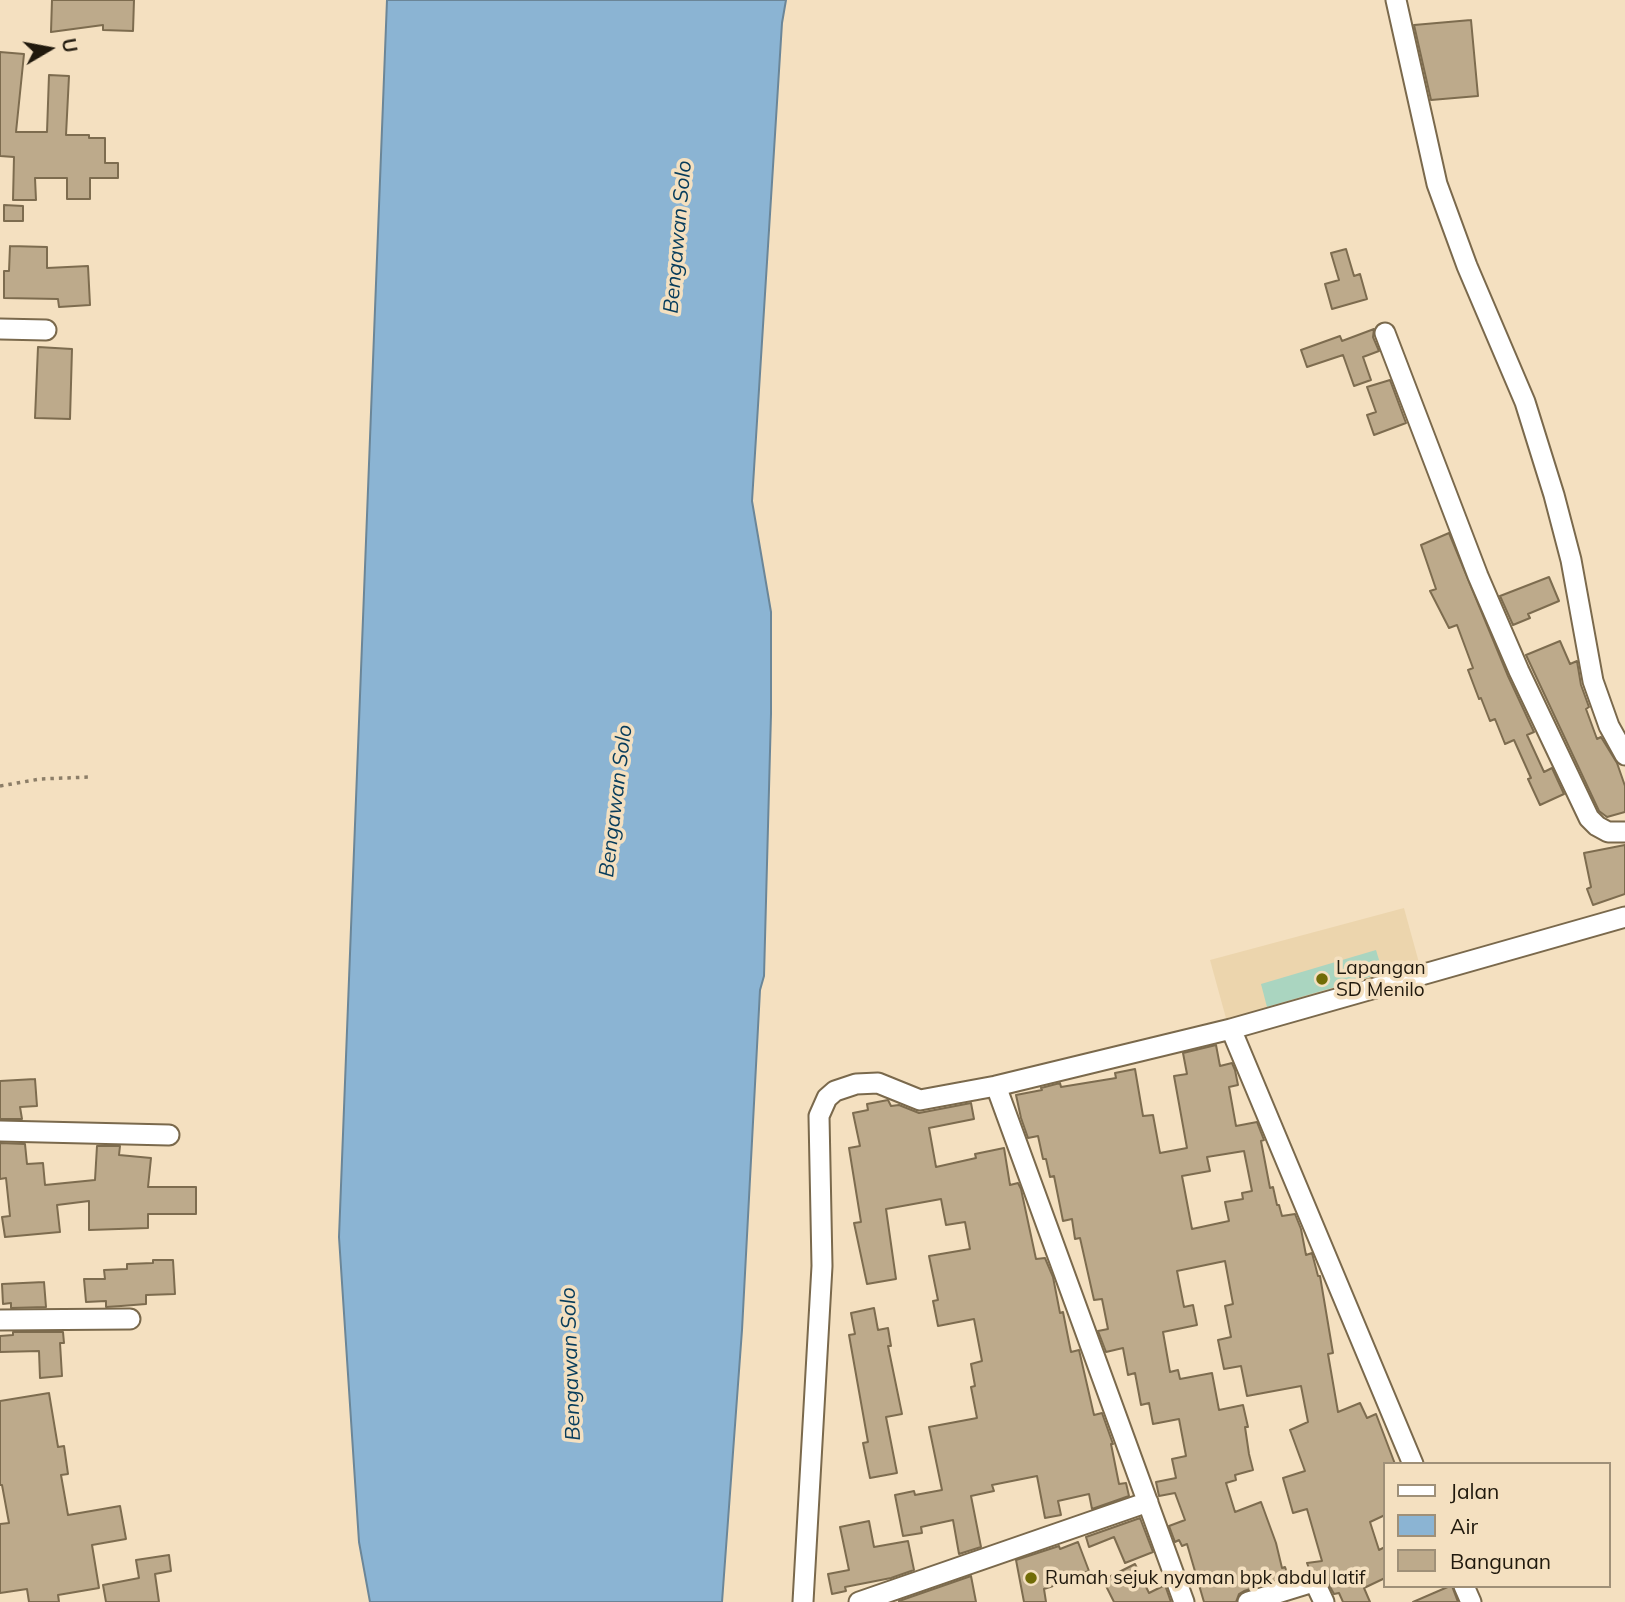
<!DOCTYPE html>
<html>
<head>
<meta charset="utf-8">
<style>
  body { margin:0 }
  #map { position:relative; width:1625px; height:1602px; overflow:hidden; background:#f4e0c0; font-family:Mulish,sans-serif }
  canvas { display:block }
  .legend { position:absolute; left:1383px; top:1462px; width:228px; height:126px; box-sizing:border-box; background:#f4e0c0; border:2px solid #9f9078; margin:0; padding:9px 12px; list-style:none; font-size:21px; color:#20190d }
  .legend li { display:flex; align-items:center; gap:14px; height:35px }
  .legend b { width:35px; border:2px solid #9f9078 }
  .north { position:absolute; left:14px; top:14px; width:70px; height:70px; -webkit-text-stroke:5px #f4e0c0; paint-order:stroke; rotate:80deg; font-size:19px; font-weight:700; line-height:28px; text-align:center; color:#20190d }
  .north::after { content:''; display:block; margin:auto; width:24px; height:32px; background:#20190d; clip-path:polygon(50% 0,100% 100%,50% 72%,0 100%) }
</style>
</head>
<body>
<div id="map">
<canvas width="1625" height="1602"></canvas>
<ul class="legend">
<li><b style="height:9px;background:#fff"></b>Jalan</li>
<li><b style="height:19px;background:#8bb4d3"></b>Air</li>
<li><b style="height:19px;background:#bdaa8b"></b>Bangunan</li>
</ul>
<div class="north">U</div>
</div>
<script>
const ctx = document.querySelector('canvas').getContext('2d');
ctx.lineJoin = 'round';
function fillPath(path, color) { ctx.fillStyle = color; ctx.fill(path, 'evenodd'); }
const poly = rows => new Path2D(rows.map(r => 'M' + r).join(''));
function strokePath(path, color, width, dash) { ctx.strokeStyle = color; ctx.lineWidth = width; ctx.lineCap = dash ? 'butt' : 'round'; ctx.setLineDash(dash || []); ctx.stroke(path); }
function write(font, color, halo, rows, align = 'center') {
  ctx.font = font + ' Mulish,sans-serif'; ctx.lineWidth = 7; ctx.setLineDash([]); ctx.textBaseline = 'middle'; ctx.strokeStyle = halo; ctx.fillStyle = color; for (const [text, x, y, turn = 0] of rows) {
    ctx.save(); ctx.translate(x, y); ctx.rotate((+turn || 0) * Math.PI / 180); ctx.textAlign = isNaN(turn) ? turn : align; if (halo) ctx.strokeText(text, 0, 0); ctx.fillText(text, 0, 0); ctx.restore();
  }
}
fillPath(poly([
  [1404,908,1421,970,1227,1022,1210,960]
]), '#ecd5ad');
fillPath(poly([
  [1376,950,1383,973,1267,1007,1261,984]
]), '#aad5c0');
const water = poly([
  [387,0,786,0,782,23,752,501,771,612,771,714,764,976,760,990,742,1330,722,1602,370,1602,359,1542,339,1237,387,0]
]);
fillPath(water, '#8bb4d3');
strokePath(water, '#6b8698', 2);
const building = poly([
  [52,0,134,0,133,31,103,30,103,25,51,32,52,0],
  [1471,20,1478,96,1431,100,1414,25,1471,20],
  [0,52,24,54,16,132,47,132,49,75,69,76,66,135,89,135,89,138,105,138,105,163,118,163,118,178,90,178,90,199,67,199,67,178,35,178,36,200,13,200,14,157,0,156,0,52],
  [4,205,23,206,23,221,4,221,4,205],
  [10,246,47,247,47,268,88,266,90,305,59,307,58,299,4,298,4,271,9,271,10,246],
  [1346,249,1354,276,1360,274,1367,299,1332,309,1325,284,1339,280,1331,253,1346,249],
  [1374,329,1373,337,1379,351,1363,357,1371,380,1354,386,1343,355,1307,367,1301,350,1340,336,1342,341,1374,329],
  [38,347,72,349,70,419,35,418,38,347],
  [1390,380,1406,423,1374,435,1367,415,1376,412,1367,387,1390,380],
  [1449,533,1508,676,1534,732,1527,735,1544,772,1552,768,1564,794,1540,805,1528,779,1531,778,1514,740,1505,744,1495,719,1490,721,1481,698,1479,699,1468,670,1473,668,1457,625,1449,628,1430,591,1436,589,1421,545,1449,533],
  [1549,577,1559,601,1528,614,1530,618,1513,625,1500,596,1549,577],
  [1560,641,1570,664,1577,661,1581,685,1589,707,1586,709,1597,739,1601,737,1617,763,1625,786,1625,812,1607,817,1599,811,1526,655,1560,641],
  [1625,845,1625,894,1593,905,1587,889,1591,887,1584,853,1625,845],
  [1216,1045,1220,1066,1232,1063,1235,1070,1238,1085,1229,1087,1236,1126,1257,1122,1264,1140,1261,1141,1270,1188,1273,1187,1277,1205,1279,1205,1282,1216,1295,1214,1301,1229,1306,1255,1312,1253,1318,1276,1320,1276,1333,1353,1328,1354,1338,1412,1360,1403,1367,1418,1376,1414,1395,1464,1385,1464,1385,1515,1370,1522,1379,1550,1385,1547,1385,1578,1364,1588,1370,1602,1343,1602,1339,1593,1334,1594,1324,1576,1310,1571,1307,1563,1322,1561,1307,1509,1293,1513,1283,1478,1305,1471,1290,1430,1308,1422,1301,1386,1247,1396,1241,1366,1224,1369,1218,1340,1231,1337,1225,1306,1233,1304,1225,1261,1177,1271,1184,1307,1193,1305,1197,1325,1163,1332,1170,1372,1178,1370,1180,1379,1212,1373,1219,1410,1243,1405,1248,1427,1245,1427,1249,1454,1253,1470,1235,1475,1236,1480,1226,1483,1235,1512,1261,1502,1276,1543,1282,1568,1285,1567,1289,1577,1244,1591,1239,1594,1236,1602,1204,1602,1187,1544,1182,1546,1179,1540,1175,1542,1169,1526,1185,1520,1175,1493,1159,1496,1156,1482,1176,1478,1172,1459,1186,1456,1179,1419,1153,1424,1149,1403,1141,1405,1135,1373,1128,1375,1123,1348,1106,1352,1098,1331,1108,1329,1102,1299,1094,1300,1080,1238,1075,1239,1072,1219,1063,1221,1054,1176,1050,1177,1046,1159,1043,1159,1038,1136,1028,1138,1021,1118,1016,1095,1042,1090,1041,1088,1060,1083,1061,1087,1116,1078,1115,1073,1135,1069,1143,1116,1153,1115,1160,1153,1187,1148,1174,1076,1187,1074,1183,1053,1216,1045],
  [1244,1151,1252,1191,1242,1193,1243,1199,1225,1202,1229,1221,1192,1229,1182,1176,1210,1171,1207,1157,1244,1151],
  [35,1079,37,1106,20,1107,22,1119,0,1119,0,1081,35,1079],
  [888,1100,891,1106,899,1105,919,1113,971,1103,974,1119,929,1128,936,1167,976,1158,975,1154,1004,1148,1010,1185,1018,1183,1021,1189,1036,1259,1045,1258,1053,1277,1060,1313,1063,1312,1071,1352,1079,1350,1094,1415,1102,1413,1113,1444,1111,1444,1119,1484,1126,1483,1129,1496,1092,1509,1089,1494,1058,1501,1061,1515,1045,1518,1037,1476,992,1485,994,1491,971,1496,981,1547,959,1554,953,1520,921,1527,922,1533,903,1536,895,1495,914,1491,915,1495,942,1490,929,1427,977,1418,971,1387,975,1386,971,1364,982,1361,974,1319,938,1326,933,1301,938,1300,929,1256,970,1249,965,1222,946,1225,941,1199,886,1209,896,1279,867,1284,854,1223,861,1222,849,1148,860,1146,853,1113,868,1110,867,1104,888,1100],
  [0,1143,25,1144,27,1164,43,1163,45,1185,95,1180,97,1146,120,1146,119,1155,151,1158,148,1187,196,1187,196,1214,148,1214,148,1228,89,1230,89,1201,57,1205,60,1232,5,1237,2,1217,10,1216,6,1178,0,1179,0,1143],
  [153,1260,173,1260,175,1294,146,1295,146,1304,121,1306,106,1307,106,1301,86,1302,84,1279,105,1279,104,1270,127,1269,127,1264,153,1263,153,1260],
  [44,1282,46,1307,11,1308,11,1303,3,1304,2,1284,44,1282],
  [874,1308,878,1330,888,1328,891,1346,888,1346,902,1414,886,1417,897,1473,870,1478,863,1443,868,1442,849,1335,855,1334,851,1313,874,1308],
  [13,1332,63,1332,64,1343,60,1343,62,1376,40,1378,39,1351,0,1352,0,1336,13,1335,13,1332],
  [49,1393,58,1447,64,1446,68,1474,61,1475,68,1515,120,1506,126,1539,92,1545,99,1588,58,1595,59,1602,29,1602,27,1589,0,1593,0,1524,9,1523,2,1485,0,1485,0,1401,49,1393],
  [1140,1518,1153,1552,1125,1563,1114,1537,1089,1547,1086,1537,1140,1518],
  [869,1521,874,1547,908,1541,914,1570,891,1578,845,1587,846,1591,832,1594,828,1574,849,1570,840,1527,869,1521],
  [1078,1542,1089,1571,1070,1578,1071,1580,1044,1589,1046,1602,1024,1602,1016,1560,1059,1546,1060,1549,1078,1542],
  [169,1555,171,1571,155,1574,159,1602,106,1602,103,1585,139,1578,136,1560,169,1555],
  [1135,1564,1149,1593,1165,1585,1171,1602,1114,1602,1103,1580,1135,1564],
  [971,1576,976,1602,899,1602,899,1601,971,1576],
  [1452,1586,1458,1602,1413,1602,1450,1586,1452,1586]
]);
fillPath(building, '#bdaa8b');
strokePath(building, '#7d6c4f', 2);
const minor = poly([
  [1396,0,1437,184,1467,266,1525,402,1554,495,1571,560,1593,681,1609,726,1625,755],
  [0,329,46,330],
  [1385,333,1478,576,1519,671,1589,818,1597,826,1608,832,1625,832],
  [0,1131,169,1135],
  [0,1320,130,1319],
  [1413,1464,1231,1029,1625,917],
  [1464,1586,1471,1602],
  [803,1602,822,1266,819,1116,827,1098,835,1091,856,1084,878,1083,920,1100,996,1086],
  [859,1602,1148,1502],
  [1184,1602,996,1086,1231,1029],
  [1248,1602,1310,1583,1316,1585,1324,1602]
]);
strokePath(minor, '#7a694c', 23);
strokePath(poly([
  [0,786,40,779,91,777]
]), '#8c7e68', 3.5, [3.5, 5]);
strokePath(minor, '#fff', 19);
for (const [x, y, r, color] of [
  [1322,979,7,"#716c07"],
  [1031,1578,7,"#716c07"]
]) { const dot = new Path2D(); dot.arc(x, y, r, 0, 2 * Math.PI); ctx.fillStyle = color; ctx.fill(dot); strokePath(dot, '#f4e0c0', 2.5); }
write('19px', '#20190d', '#f4e0c0', [
  ["Lapangan",1336,968],
  ["SD Menilo",1336,990],
  ["Rumah sejuk nyaman bpk abdul latif",1045,1578]
], 'left');
write('italic 21px', '#073c5b', '#f4e0c0', [
  ["Bengawan Solo",678,237,-85],
  ["Bengawan Solo",616,801,-83],
  ["Bengawan Solo",571,1364,-92]
]);
</script>
</body>
</html>
